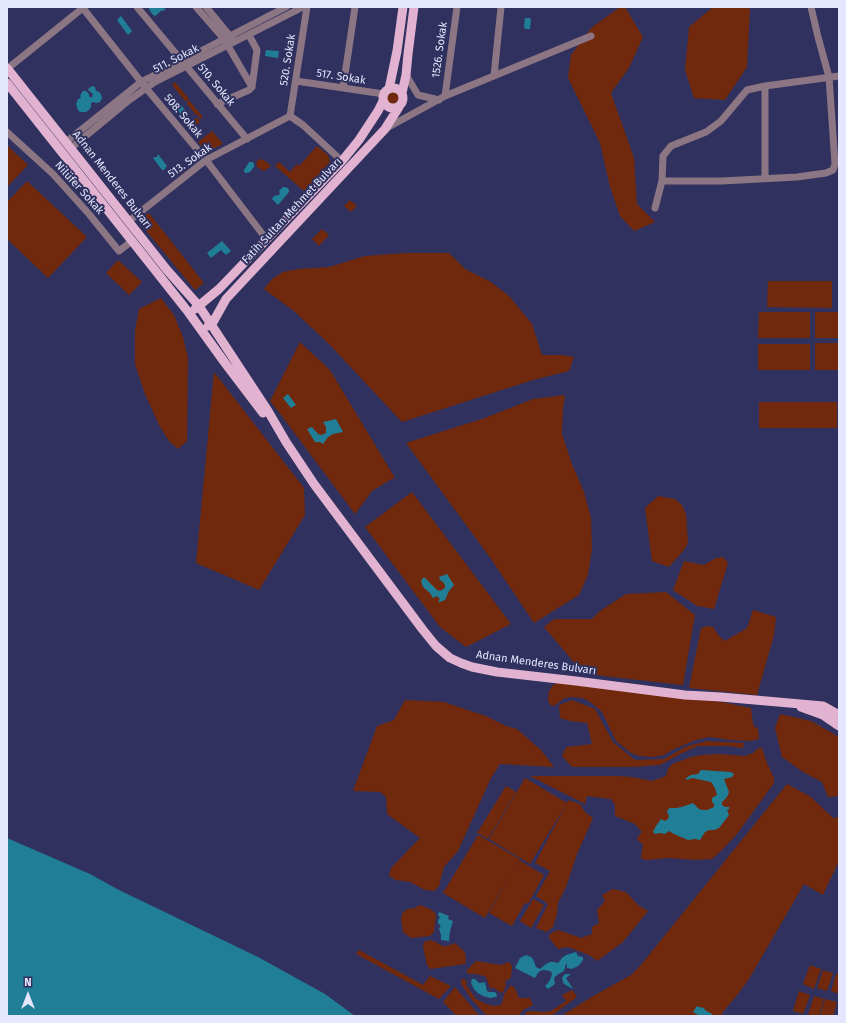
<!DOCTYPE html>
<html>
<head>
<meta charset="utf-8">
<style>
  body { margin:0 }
  #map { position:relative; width:846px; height:1023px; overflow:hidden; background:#30315e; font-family:"Fira Sans",sans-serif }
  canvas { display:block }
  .frame { position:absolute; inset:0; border:8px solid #e4e7fe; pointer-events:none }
  .north { position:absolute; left:8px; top:975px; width:40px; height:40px; -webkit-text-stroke:3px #30315e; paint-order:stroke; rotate:0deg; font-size:11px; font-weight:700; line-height:16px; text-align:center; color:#e4e7fe }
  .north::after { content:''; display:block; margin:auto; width:14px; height:18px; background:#e4e7fe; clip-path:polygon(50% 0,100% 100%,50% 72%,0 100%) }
</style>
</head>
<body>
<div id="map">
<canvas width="846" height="1023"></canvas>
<div class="frame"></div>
<div class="north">N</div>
</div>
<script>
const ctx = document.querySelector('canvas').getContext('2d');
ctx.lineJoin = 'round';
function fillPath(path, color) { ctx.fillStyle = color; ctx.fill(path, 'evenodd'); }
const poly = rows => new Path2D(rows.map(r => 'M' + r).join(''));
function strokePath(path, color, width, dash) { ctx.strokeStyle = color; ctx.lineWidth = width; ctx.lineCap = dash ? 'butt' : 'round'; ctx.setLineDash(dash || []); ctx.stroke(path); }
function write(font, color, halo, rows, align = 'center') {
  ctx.font = font + ' "Fira Sans",sans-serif'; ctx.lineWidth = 4; ctx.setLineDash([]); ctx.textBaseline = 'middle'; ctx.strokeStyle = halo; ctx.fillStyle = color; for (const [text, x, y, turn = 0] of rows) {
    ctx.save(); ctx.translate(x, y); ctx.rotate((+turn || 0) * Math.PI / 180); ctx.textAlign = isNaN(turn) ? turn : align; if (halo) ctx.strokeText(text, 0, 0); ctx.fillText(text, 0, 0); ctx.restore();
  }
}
fillPath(poly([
  [620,7,625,7,643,37,629,68,611,93,634,158,637,204,655,222,634,231,620,216,610,187,600,143,568,78,571,55,591,28],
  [713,7,744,7,750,9,747,67,725,100,694,98,685,70,689,27],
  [175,82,189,99,186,101,185,101,172,85],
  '387 98a6 6 0 1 1 12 0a6 6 0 1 1-12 0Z',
  [189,100,203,117,200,119,198,115,196,115,187,104,187,102],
  [196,118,198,118,200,122,191,129,188,126,188,125],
  [212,131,223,144,213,149,209,150,204,149,198,142],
  [7,145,28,165,7,187],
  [317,146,328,155,330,162,304,191,275,166,279,162,290,172,297,164,299,166],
  [260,159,264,160,271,166,264,171,257,167,256,162],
  [27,181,87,237,48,278,7,239,7,202],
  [350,200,357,206,351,212,344,206],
  [149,213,204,283,195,290,138,221],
  [322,229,329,235,319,246,312,239],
  [406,253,449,253,465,269,491,282,509,296,532,324,542,355,561,355,574,357,569,371,533,380,402,422,329,344,295,312,264,289,272,279,283,272,299,269,329,267,365,256],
  [118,260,142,282,129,295,106,273],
  [768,281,832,281,832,308,767,307],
  [161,298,174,315,183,337,188,358,187,441,178,449,169,441,159,425,145,394,135,364,135,331,139,309],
  [759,312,810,312,810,338,758,338],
  [815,312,839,312,839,338,815,338],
  [300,342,330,370,395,478,390,480,372,491,355,514,281,415,270,401],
  [815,343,839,343,839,370,815,370],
  [758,344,810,344,810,370,758,370],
  [214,372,304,488,305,515,259,590,196,563],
  [565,395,563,409,562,434,572,464,584,492,591,518,592,549,588,575,579,595,534,623,491,559,406,443,485,418,533,399],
  [759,402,837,402,837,428,759,428],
  [412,492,511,624,466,647,440,627,365,527],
  [658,496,675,499,682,505,686,514,688,543,684,550,669,567,652,561,645,508],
  [723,557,728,563,714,609,697,606,673,590,684,561,704,565,716,558],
  [666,592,695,615,683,685,603,676,582,672,544,627,554,619,592,619,600,611,626,594],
  [753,610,776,617,774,635,757,695,689,688,701,628,708,626,713,627,719,636,725,641,747,628],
  [558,682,663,696,722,702,751,708,753,724,755,727,758,728,759,739,750,741,730,740,709,737,696,740,672,750,664,755,653,757,639,756,631,753,616,741,602,712,590,702,583,698,571,697,565,698,554,706,550,705,548,700,549,691,553,685],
  [405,700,444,702,486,716,506,726,517,729,541,750,554,767,500,764,491,778,458,851,444,867,439,886,434,891,425,890,410,882,396,880,389,876,391,868,420,838,387,814,386,797,380,792,353,791,377,726,394,720],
  [572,700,595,709,613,742,635,760,664,759,685,747,706,741,744,743,743,748,728,746,698,746,680,754,660,765,634,767,572,767,562,756,566,747,592,744,587,723,570,721,560,718,559,705],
  [780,714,811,721,839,737,839,796,828,797,822,782,803,772,782,757,775,728],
  [760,748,762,748,767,763,774,778,774,783,737,834,721,851,712,859,696,860,669,858,646,860,641,858,643,845,637,839,639,835,642,832,635,824,615,816,615,805,611,799,587,796,585,804,530,776,618,776,632,777,652,781,666,776,668,769,672,764,691,757,702,755,720,754,745,756,753,753,757,749],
  [525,778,567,803,568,800,580,804,585,812,593,818,577,854,566,887,558,903,557,914,553,927,546,932,536,928,548,904,536,896,550,871,535,863,567,803,530,864,489,839],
  [787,784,811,797,833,818,839,817,839,861,823,895,804,884,749,979,738,994,723,1012,722,1016,561,1016,595,995,631,975,640,966],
  [506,786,516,792,488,839,477,833],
  [478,835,520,859,485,918,443,893],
  [519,860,544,875,528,904,525,903,512,926,489,913],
  [613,889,626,892,638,905,648,911,623,942,597,961,589,955,568,947,558,949,549,938,549,935,553,932,558,930,581,938,592,934,592,927,599,923,597,910,605,901,602,895],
  [533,899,544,905,531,928,520,921],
  [420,905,430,909,434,912,436,915,434,932,430,936,411,938,403,932,401,919,403,912,408,909,415,908],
  [430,940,436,942,442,946,447,946,455,943,465,952,466,962,465,964,430,969,427,965,423,947,424,942],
  [359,950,416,981,423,985,430,976,451,986,439,999,356,954],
  [476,961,501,965,509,962,512,966,511,977,505,982,506,986,503,992,501,993,494,988,490,988,486,977,477,974,469,974,466,971],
  [810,965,821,969,814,989,803,984],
  [823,970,833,973,827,991,817,988],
  [836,974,839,975,839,994,831,991],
  [461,979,463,979,467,981,466,985,476,999,486,1004,494,1006,501,1005,503,1000,504,994,511,985,515,988,519,998,530,998,533,1005,523,1010,520,1014,520,1016,487,1016,472,1000,462,985,461,982],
  [455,987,477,1013,480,1016,457,1016,443,1002],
  [572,990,574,992,577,997,551,1016,525,1016,526,1012,532,1011,543,1012,551,1011,566,1001,562,995],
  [799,991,810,995,803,1014,793,1011],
  [814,996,824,999,819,1016,808,1015],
  [825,999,837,1002,833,1016,820,1016]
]), '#70290c');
fillPath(poly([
  [148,7,161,7,164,8,166,10,161,11,155,16,152,14],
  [121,16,132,31,128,35,117,20],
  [525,18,530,18,531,20,530,29,525,29,524,27],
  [266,50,279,51,278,58,265,56],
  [92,86,95,87,96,91,99,92,101,94,102,98,100,102,96,103,93,102,91,103,91,107,89,110,86,112,80,112,78,110,76,104,78,99,81,98,80,96,81,94,83,91,86,91,89,94,89,96,90,97,92,97,93,94,89,91,88,89],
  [179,105,181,105,189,115,184,118,176,108],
  [158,154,167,166,164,170,162,170,153,158,155,157,157,157],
  [249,162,253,162,254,164,254,167,250,172,246,173,244,172,244,170],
  [283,187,284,187,288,188,289,190,289,192,278,205,272,199,274,196,279,195,280,193,279,191],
  [222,241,231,251,226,255,221,250,211,258,207,253],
  [288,394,296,405,291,408,283,398],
  [336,419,343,432,333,434,328,437,323,444,320,442,315,442,307,429,312,427,318,434,321,435,326,433,326,427,323,422],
  [447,574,454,585,449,591,445,600,440,602,438,602,440,599,437,596,433,598,430,593,423,587,421,581,424,577,437,590,440,591,445,588,445,585,443,582,440,580,439,577],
  [701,770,731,772,734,774,732,777,724,779,729,792,727,797,722,802,722,805,725,807,729,807,729,809,727,810,729,815,719,828,714,830,709,830,705,832,700,840,695,839,688,840,674,834,669,831,665,834,660,833,655,834,653,832,656,826,661,819,665,821,668,819,669,816,667,812,668,809,671,808,677,808,685,806,693,803,699,809,703,810,707,810,714,807,714,804,712,802,712,798,717,795,715,788,711,782,692,778,687,780,686,778,691,775,698,774],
  [7,838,90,874,119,890,258,957,325,994,355,1016,7,1016],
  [439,912,449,916,448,919,453,921,450,931,449,941,441,940,441,935,439,928,441,926,438,923,438,920,440,918,438,915],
  [576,952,578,956,583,957,583,960,581,963,578,966,572,969,567,968,567,964,566,964,564,971,557,975,555,977,554,979,555,984,548,989,545,986,548,983,551,978,552,973,550,971,544,970,540,971,538,973,535,978,515,968,520,958,526,955,531,957,533,959,536,967,540,969,546,964,550,962,554,962,558,963,562,958,566,955],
  [565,974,571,974,566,978,573,989,564,984,563,982,562,978,563,976],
  [472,979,475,979,479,983,485,982,487,991,489,992,494,992,496,993,497,996,496,997,490,998,483,996,478,993,474,989,472,985,471,982],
  [697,1006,699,1007,704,1008,705,1010,712,1014,712,1016,700,1016,693,1012]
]), '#217e97');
strokePath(poly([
  [82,7,146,88,206,160,267,240],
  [137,7,247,139],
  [196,7,224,39,252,87],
  [206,7,225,30,232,38],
  [7,69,84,7],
  [406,75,418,95,439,100],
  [494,76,501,7],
  [296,81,384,94],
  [343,88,355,7],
  [445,96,457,7],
  [217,104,249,90,252,87,257,50,249,35],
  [290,116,307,7],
  [290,116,303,125,342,161],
  [385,129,445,96,591,36],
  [7,132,53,174,89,214,119,251,132,241],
  [66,142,141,82,286,7],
  [71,148,128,101,155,82,303,7],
  [765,178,765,86],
  [662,181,722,181,797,177,826,173,833,170,835,164,829,77,818,37,811,7],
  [655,208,662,181,663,156,671,146,706,132,721,121,747,90,765,86,839,76],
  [129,221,206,160,290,116]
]), '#8d7684', 7);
strokePath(poly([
  [7,68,167,270,199,306,268,411,286,442,314,484,423,630,436,646,450,658,461,663,472,667,497,672,576,681,685,695,721,697,823,706,839,715],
  [7,83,189,313,225,363,263,413],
  '383 98a10 10 0 1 1 20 0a10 10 0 1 1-20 0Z',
  [389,89,397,51,403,7],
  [402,93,406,75,408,54,414,7],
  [195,309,219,289,342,161,359,140,378,111,383,101],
  [208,326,212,324,226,299,385,129,399,107],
  [801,707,823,715,839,726]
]), '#e2b3d1', 9);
write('11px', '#e4e7fe', '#30315e', [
  ["1526. Sokak",440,50,-82],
  ["511. Sokak",176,59,-27],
  ["520. Sokak",288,60,-81],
  ["517. Sokak",341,77,9],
  ["510. Sokak",216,85,50],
  ["508. Sokak",183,116,50],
  ["513. Sokak",190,161,-35],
  ["Adnan Menderes Bulvarı",112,180,52],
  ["Nilüfer Sokak",79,188,48],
  ["Fatih Sultan Mehmet Bulvarı",292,211,-47],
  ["Adnan Menderes Bulvarı",536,663,8]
]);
</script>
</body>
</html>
